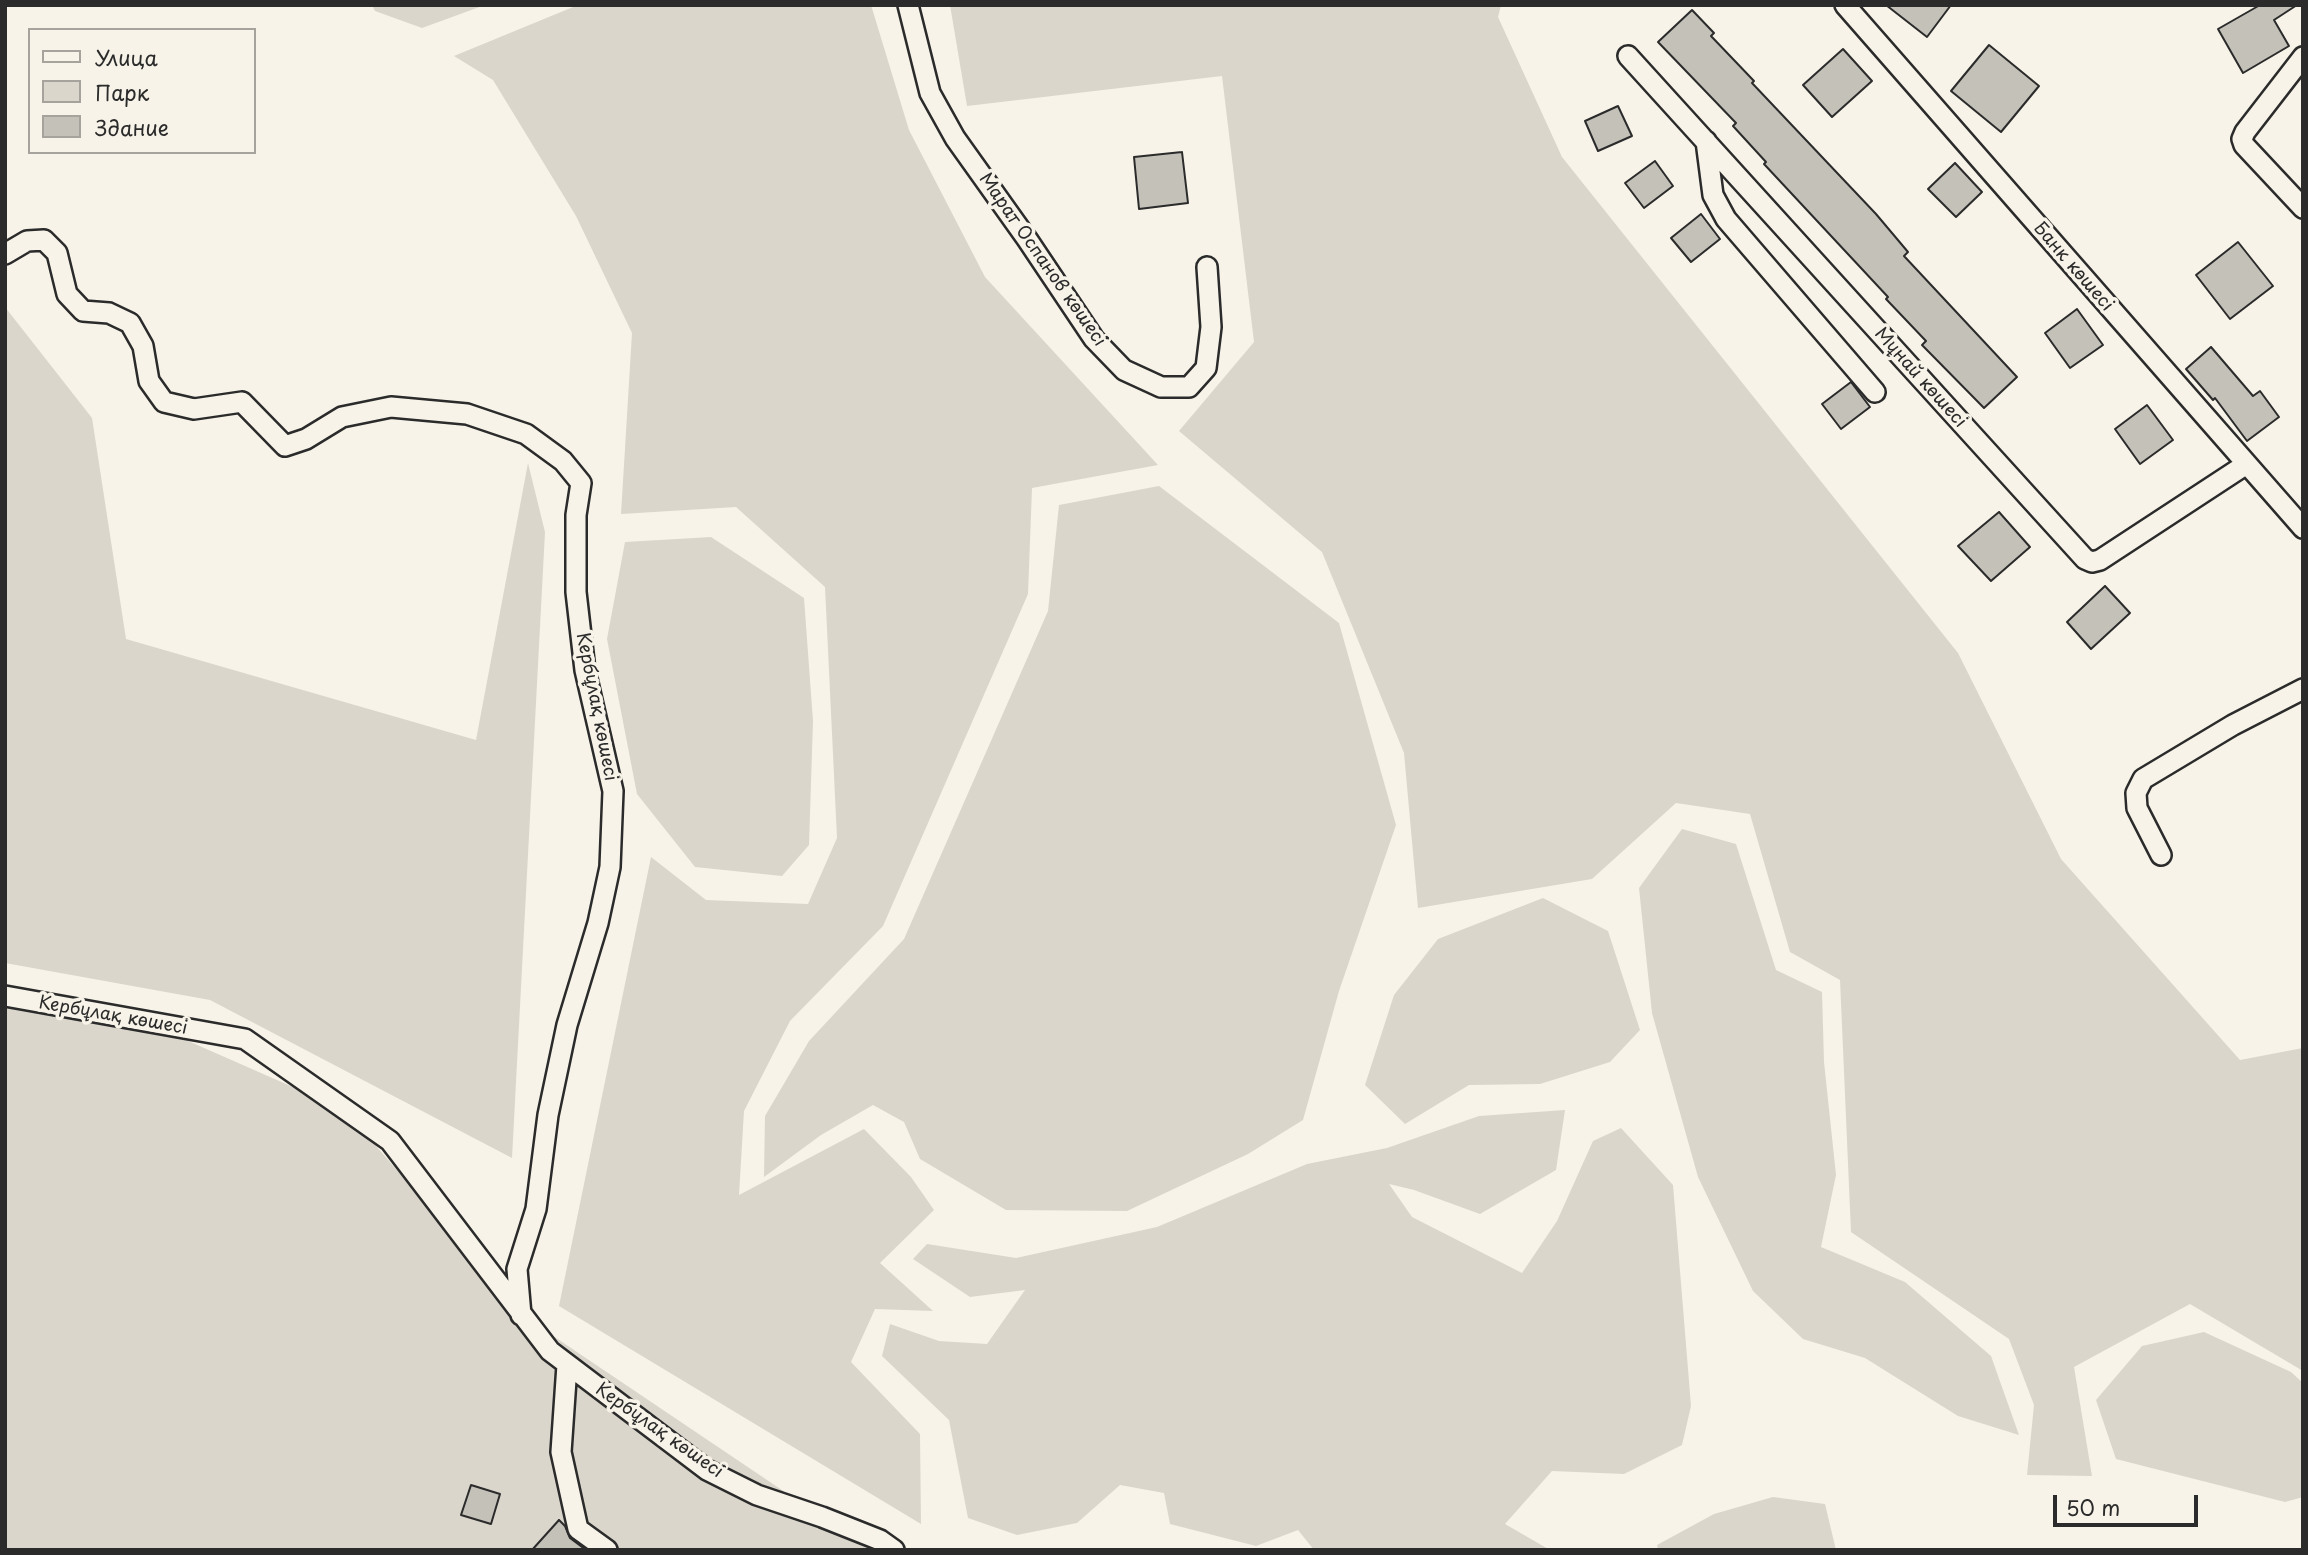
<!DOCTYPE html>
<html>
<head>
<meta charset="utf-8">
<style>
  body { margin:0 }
  #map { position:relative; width:2308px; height:1555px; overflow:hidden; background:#f7f3e8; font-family:"Playpen Sans",sans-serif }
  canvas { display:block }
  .frame { position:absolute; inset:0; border:7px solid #2b2b2b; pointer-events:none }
  .legend { position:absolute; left:28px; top:28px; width:228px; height:126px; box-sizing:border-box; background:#f7f3e8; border:2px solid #a5a39c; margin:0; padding:9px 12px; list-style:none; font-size:21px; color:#2b2b2b }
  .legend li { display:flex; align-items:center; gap:14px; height:35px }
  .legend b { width:35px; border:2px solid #a5a39c }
  .scale { position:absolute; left:2053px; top:1495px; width:145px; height:32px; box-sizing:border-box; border:4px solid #2b2b2b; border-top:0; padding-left:9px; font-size:21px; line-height:24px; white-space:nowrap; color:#2b2b2b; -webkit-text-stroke:5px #f7f3e8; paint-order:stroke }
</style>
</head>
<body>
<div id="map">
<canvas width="2308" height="1555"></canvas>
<div class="frame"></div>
<ul class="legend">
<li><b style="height:9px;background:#f7f3e8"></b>Улица</li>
<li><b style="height:19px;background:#dad6cc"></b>Парк</li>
<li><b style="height:19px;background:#c4c1b9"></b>Здание</li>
</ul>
<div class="scale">50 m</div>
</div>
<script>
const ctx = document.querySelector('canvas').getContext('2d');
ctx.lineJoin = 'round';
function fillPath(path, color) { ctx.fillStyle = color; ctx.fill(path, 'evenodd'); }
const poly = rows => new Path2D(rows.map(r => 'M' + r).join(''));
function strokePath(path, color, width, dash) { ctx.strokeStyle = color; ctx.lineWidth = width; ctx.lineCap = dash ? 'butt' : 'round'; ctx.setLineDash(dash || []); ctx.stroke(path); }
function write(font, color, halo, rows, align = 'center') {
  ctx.font = font + ' "Playpen Sans",sans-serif'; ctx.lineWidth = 7; ctx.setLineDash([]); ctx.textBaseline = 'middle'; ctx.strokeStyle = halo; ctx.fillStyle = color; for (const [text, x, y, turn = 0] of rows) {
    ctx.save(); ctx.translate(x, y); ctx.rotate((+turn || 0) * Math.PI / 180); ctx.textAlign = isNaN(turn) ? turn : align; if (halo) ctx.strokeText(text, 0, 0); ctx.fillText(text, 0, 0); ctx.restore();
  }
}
fillPath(poly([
  [372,5,485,5,422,28,375,11],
  [578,5,871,5,909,130,985,277,1158,465,1032,488,1028,594,883,926,790,1021,744,1111,739,1195,864,1129,911,1177,934,1210,880,1263,933,1311,875,1309,851,1362,920,1434,921,1524,559,1306,651,857,706,900,808,904,837,838,825,587,736,507,621,514,632,333,576,216,493,80,454,56],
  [950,5,1501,5,1498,17,1562,157,1958,653,2061,859,2240,1060,2303,1048,2303,1371,2190,1304,2074,1367,2092,1476,2027,1475,2034,1405,2009,1339,1851,1232,1840,980,1790,952,1750,814,1676,803,1592,879,1418,908,1404,753,1322,552,1179,431,1254,342,1222,76,967,106],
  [5,307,92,418,126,639,476,740,528,463,545,532,512,1158,210,1000,5,963],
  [1159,486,1339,623,1396,825,1339,991,1303,1120,1248,1154,1127,1211,1006,1210,920,1159,904,1122,873,1105,821,1135,764,1177,765,1116,809,1041,904,939,1048,611,1059,505],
  [711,537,804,598,813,721,809,845,782,876,695,867,637,794,607,639,625,542],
  [1682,829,1736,844,1776,970,1822,992,1824,1062,1836,1175,1821,1247,1905,1282,1991,1356,2019,1435,1958,1416,1865,1358,1803,1339,1753,1291,1698,1177,1652,1013,1639,888],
  [1543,898,1608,931,1640,1030,1610,1062,1540,1084,1469,1085,1405,1124,1365,1085,1394,995,1438,939],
  [5,1004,161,1029,345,1110,522,1315,822,1517,882,1550,5,1550],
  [1565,1110,1556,1170,1480,1214,1414,1190,1389,1184,1412,1217,1522,1273,1557,1221,1593,1141,1621,1128,1673,1185,1691,1406,1682,1445,1624,1474,1552,1471,1505,1524,1550,1550,1314,1550,1298,1530,1256,1546,1170,1524,1164,1493,1120,1485,1077,1523,1017,1535,968,1518,949,1420,882,1356,890,1324,939,1341,987,1344,1025,1290,970,1297,913,1259,927,1244,1016,1258,1157,1227,1307,1164,1387,1148,1479,1116],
  [2204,1332,2291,1372,2303,1383,2303,1497,2285,1502,2116,1459,2096,1400,2142,1346],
  [1773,1497,1825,1504,1836,1550,1658,1550,1657,1545,1714,1514]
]), '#dad6cc');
const building = poly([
  [1886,5,1951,5,1927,37,1886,5],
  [2260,5,2297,5,2274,20,2289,46,2243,73,2218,29,2260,5],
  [1692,10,1714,33,1711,36,1754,81,1752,83,1876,214,1908,252,1904,256,2017,377,1984,408,1922,345,1926,341,1886,299,1888,297,1764,164,1766,162,1733,126,1736,123,1658,42,1692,10],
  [1989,45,2039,86,2001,132,1951,91,1989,45],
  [1843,49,1872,81,1832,117,1803,85,1843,49],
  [1618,106,1632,136,1598,151,1585,121,1618,106],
  [1182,152,1188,203,1139,209,1134,157,1182,152],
  [1655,161,1673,186,1644,208,1625,183,1655,161],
  [1955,163,1982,192,1956,217,1928,189,1955,163],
  [1701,214,1720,239,1691,262,1671,238,1701,214],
  [2238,242,2273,286,2230,319,2196,275,2238,242],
  [2077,309,2103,345,2070,368,2045,333,2077,309],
  [2211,347,2253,396,2260,391,2279,417,2247,441,2215,398,2213,400,2186,369,2211,347],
  [1851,382,1870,407,1841,429,1822,404,1851,382],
  [2147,405,2173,440,2140,464,2115,429,2147,405],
  [1999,512,2030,547,1991,581,1958,546,1999,512],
  [2105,586,2130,613,2091,649,2067,622,2105,586],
  [471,1485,500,1494,491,1524,461,1515,471,1485],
  [559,1520,565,1526,570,1538,586,1550,532,1550,559,1520]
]);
fillPath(building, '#c4c1b9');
strokePath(building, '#2b2b2b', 2);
const minor = poly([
  [908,5,930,93,955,138,1027,239,1094,339,1124,370,1161,387,1189,387,1206,368,1211,327,1207,267],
  [1845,5,2303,528],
  [1628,56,2085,559,2092,562,2100,560,2245,465],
  [2303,57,2245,132,2242,139,2244,145,2303,208],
  [1706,141,1713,195,1726,219,1875,392],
  [5,254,27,241,44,240,57,253,67,294,83,311,109,313,130,323,143,346,149,381,164,402,194,409,242,402,285,446,306,439,342,417,391,407,467,414,526,434,563,461,581,483,576,515,576,592,585,670,613,791,610,867,598,923,567,1025,548,1115,536,1209,517,1269,521,1315],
  [2161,855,2137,808,2136,793,2143,779,2233,725,2303,689],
  [5,996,245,1039,390,1141,550,1351,707,1470,757,1495,822,1517,880,1540,894,1550],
  [567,1365,561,1452,578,1529,607,1550]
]);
strokePath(minor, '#2b2b2b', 24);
strokePath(minor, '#f7f3e8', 19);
write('18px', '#2b2b2b', '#f7f3e8', [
  ["Марат Оспанов көшесі",1042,260,55],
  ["Банк көшесі",2073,267,49],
  ["Мұнай көшесі",1920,378,48],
  ["Кербұлақ көшесі",596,707,79],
  ["Кербұлақ көшесі",113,1016,10],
  ["Кербұлақ көшесі",659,1431,35]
]);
</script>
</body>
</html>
